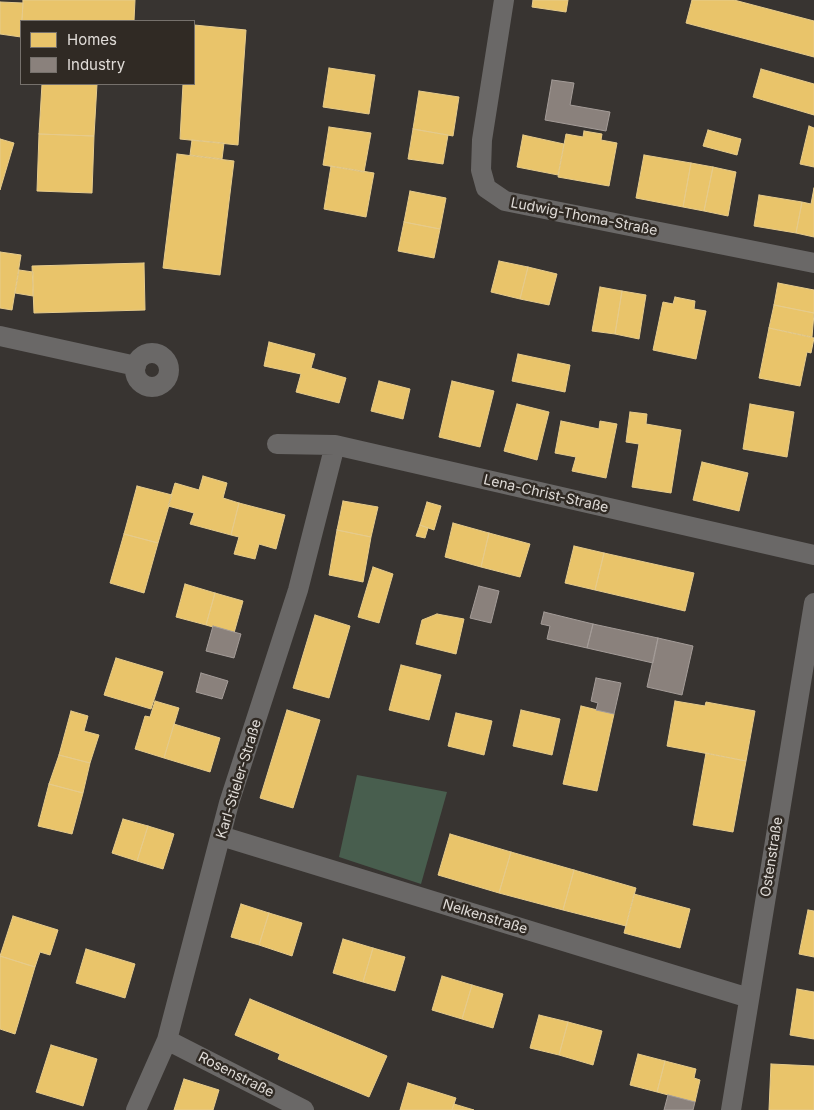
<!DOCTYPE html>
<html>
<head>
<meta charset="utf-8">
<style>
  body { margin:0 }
  #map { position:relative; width:814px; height:1110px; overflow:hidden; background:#383431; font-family:Inter,sans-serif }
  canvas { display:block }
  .legend { position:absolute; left:20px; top:20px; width:175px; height:65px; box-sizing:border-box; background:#302a24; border:1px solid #76716c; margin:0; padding:6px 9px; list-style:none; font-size:15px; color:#e0dcd8 }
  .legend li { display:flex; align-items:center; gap:10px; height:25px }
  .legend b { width:25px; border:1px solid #76716c }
</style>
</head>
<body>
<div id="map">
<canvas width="814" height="1110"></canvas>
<ul class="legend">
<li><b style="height:14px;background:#e9c46a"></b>Homes</li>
<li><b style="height:14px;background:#8a817c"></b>Industry</li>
</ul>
</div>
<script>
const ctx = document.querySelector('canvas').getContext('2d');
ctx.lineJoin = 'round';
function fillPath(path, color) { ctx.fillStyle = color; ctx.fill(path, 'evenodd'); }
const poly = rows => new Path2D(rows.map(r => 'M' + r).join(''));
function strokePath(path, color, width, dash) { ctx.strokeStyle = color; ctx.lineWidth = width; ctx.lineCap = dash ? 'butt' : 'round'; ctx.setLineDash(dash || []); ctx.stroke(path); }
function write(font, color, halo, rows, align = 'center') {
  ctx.font = font + ' Inter,sans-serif'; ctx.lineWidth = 5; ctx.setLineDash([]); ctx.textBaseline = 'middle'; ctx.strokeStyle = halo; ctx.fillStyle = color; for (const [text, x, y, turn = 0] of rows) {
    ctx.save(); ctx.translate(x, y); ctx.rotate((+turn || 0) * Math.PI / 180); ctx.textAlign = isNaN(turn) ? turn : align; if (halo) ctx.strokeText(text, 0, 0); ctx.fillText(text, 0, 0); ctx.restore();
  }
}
fillPath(poly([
  [357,775,447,792,421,884,339,857]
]), '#485e4e');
const homes = poly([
  [23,0,135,0,134,21,22,21,23,0],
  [533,0,568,0,566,12,532,7,533,0],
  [692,0,734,0,814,21,814,57,686,23,692,0],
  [0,2,23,3,21,37,0,34,0,2],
  [194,25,246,30,238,145,180,139,183,84,194,84,194,25],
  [329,68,375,75,369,114,323,107,329,68],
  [761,69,814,84,814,115,753,97,761,69],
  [42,84,97,84,94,136,39,134,42,84],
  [419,91,459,97,453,136,413,129,419,91],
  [809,126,814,128,814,167,800,164,809,126],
  [329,127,371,133,364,172,323,165,329,127],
  [413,129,448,135,443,164,408,159,413,129],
  [708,130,741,139,737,155,703,146,708,130],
  [584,131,602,134,601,140,617,143,609,186,558,177,566,134,583,137,584,131],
  [39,134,94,136,92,193,37,191,39,134],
  [523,135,564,144,558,175,517,167,523,135],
  [0,139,14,143,0,190,0,139],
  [192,140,224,143,222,159,190,155,192,140],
  [177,154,234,161,220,275,163,268,177,154],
  [644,155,691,163,683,207,636,198,644,155],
  [691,163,713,167,704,211,683,207,691,163],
  [331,166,374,173,366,217,324,209,331,166],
  [713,167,736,172,728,216,704,211,713,167],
  [814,188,814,237,796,233,802,202,811,204,814,188],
  [410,191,446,198,440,229,404,222,410,191],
  [759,195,802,202,796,233,754,226,759,195],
  [404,222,440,229,434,258,398,251,404,222],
  [0,252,21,255,12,310,0,308,0,252],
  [499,261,528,267,520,299,491,292,499,261],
  [144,263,145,310,34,313,32,266,144,263],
  [528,267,557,274,549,305,520,299,528,267],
  [19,270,33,272,33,296,15,293,19,270],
  [778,283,814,290,814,313,774,305,778,283],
  [600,287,622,291,615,334,592,331,600,287],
  [622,291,646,295,639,339,615,334,622,291],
  [675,297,695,301,694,309,706,311,696,359,653,350,663,302,673,304,675,297],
  [774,305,814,313,812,337,769,328,774,305],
  [769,328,814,338,811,353,807,352,800,386,759,378,769,328],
  [269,342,315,354,311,368,346,378,339,403,296,392,301,374,264,366,269,342],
  [518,354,570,365,565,392,512,381,518,354],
  [379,381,410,389,403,419,371,411,379,381],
  [452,381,494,391,480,447,439,437,452,381],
  [517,404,549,412,537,460,504,451,517,404],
  [750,404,794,412,787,457,743,449,750,404],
  [630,412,647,414,646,424,681,430,671,493,632,487,639,444,626,442,630,412],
  [561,421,599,429,600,421,617,424,606,478,572,471,576,457,555,453,561,421],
  [702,462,748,473,739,511,693,500,702,462],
  [203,476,227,483,223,498,239,503,231,535,190,524,194,513,168,506,175,483,199,490,203,476],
  [137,486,172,495,158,543,124,534,137,486],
  [343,501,378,507,371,537,337,530,343,501],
  [427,502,441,506,434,530,420,525,427,502],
  [239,503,285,515,276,549,259,544,255,559,234,554,239,537,231,535,239,503],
  [453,523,489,533,481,567,445,557,453,523],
  [420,525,428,528,425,538,416,536,420,525],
  [337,530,371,537,363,582,329,575,337,530],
  [489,533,530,544,520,577,481,567,489,533],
  [124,534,158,543,144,593,110,583,124,534],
  [574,546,604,553,595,590,565,583,574,546],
  [604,553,694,573,685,611,595,590,604,553],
  [373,567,393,574,379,623,358,617,373,567],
  [185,584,215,593,206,625,176,617,185,584],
  [215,593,243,601,234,633,206,625,215,593],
  [437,614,464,619,456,654,416,644,422,620,437,614],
  [315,615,350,626,329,698,293,688,315,615],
  [116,658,163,672,151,709,104,695,116,658],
  [401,665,441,675,429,720,389,710,401,665],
  [155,701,179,708,164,758,135,749,145,716,150,717,155,701],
  [675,701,705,706,706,702,755,711,746,761,667,746,675,701],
  [581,706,614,714,597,791,563,784,581,706],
  [287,710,320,720,293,808,260,798,287,710],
  [521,710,560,719,552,755,513,746,521,710],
  [71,711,88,716,84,731,99,735,90,763,59,755,71,711],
  [456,713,492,721,484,755,448,746,456,713],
  [174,724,220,738,210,772,164,758,174,724],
  [706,753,746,761,733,832,693,825,706,753],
  [59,755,90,763,83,793,49,784,59,755],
  [49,784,83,793,72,834,38,826,49,784],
  [123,819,148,826,137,861,112,853,123,819],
  [148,826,174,834,163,869,137,861,148,826],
  [450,834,511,852,499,893,438,875,450,834],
  [511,852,574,870,563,910,499,893,511,852],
  [574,870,636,888,626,926,563,910,574,870],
  [634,894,690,909,680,948,624,933,634,894],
  [241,904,269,913,259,945,231,937,241,904],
  [808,910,814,911,814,957,799,954,808,910],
  [269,913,302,923,292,956,259,945,269,913],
  [13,916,58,930,50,955,40,952,35,967,0,956,13,916],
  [343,939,373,948,363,982,333,973,343,939],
  [373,948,405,957,395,991,363,982,373,948],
  [86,949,135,964,125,998,76,983,86,949],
  [0,956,35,967,15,1034,0,1029,0,956],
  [442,976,472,985,462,1019,432,1010,442,976],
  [472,985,503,994,493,1028,462,1019,472,985],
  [797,989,814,992,814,1039,790,1035,797,989],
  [250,999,387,1056,369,1097,278,1059,280,1054,235,1035,250,999],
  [539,1015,568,1022,559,1055,530,1048,539,1015],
  [568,1022,602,1031,593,1065,559,1055,568,1022],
  [51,1045,97,1059,83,1106,36,1092,51,1045],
  [638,1054,665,1061,657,1092,630,1085,638,1054],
  [665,1061,696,1069,694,1078,700,1080,695,1102,657,1092,665,1061],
  [771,1064,814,1066,814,1110,769,1110,771,1064],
  [184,1079,219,1090,213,1110,174,1110,184,1079],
  [408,1083,456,1098,452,1110,400,1110,408,1083],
  [454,1104,474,1110,452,1110,454,1104]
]);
fillPath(homes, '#e9c46a');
strokePath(homes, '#e6cb8b', 1);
const industry = poly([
  [552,80,574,83,570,105,610,112,606,131,545,120,552,80],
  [479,586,499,591,491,623,470,618,479,586],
  [544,612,593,624,587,648,547,639,550,626,541,624,544,612],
  [593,624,658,638,653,663,587,648,593,624],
  [213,626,241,634,234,658,206,651,213,626],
  [658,638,693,646,682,695,647,687,658,638],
  [201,673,228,681,222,699,196,692,201,673],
  [596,678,621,683,614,714,596,710,598,703,591,701,596,678],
  [668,1095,695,1102,693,1110,664,1110,668,1095]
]);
fillPath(industry, '#8a817c');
strokePath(industry, '#a49c98', 1);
strokePath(poly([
  [504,0,482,140,481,170,486,188,505,201,814,263],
  [0,336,136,366],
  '135 370a17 17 0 1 1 34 0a17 17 0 1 1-34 0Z',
  [277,444,335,445,814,555],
  [221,836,749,998],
  [167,1040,304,1110],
  [136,1110,167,1040,229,803,298,590,335,445],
  [731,1110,814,603]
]), '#6a6867', 20);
write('14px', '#e0dcd8', '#302a24', [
  ["Ludwig-Thoma-Straße",584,217,11],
  ["Lena-Christ-Straße",546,494,13],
  ["Karl-Stieler-Straße",239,779,-73],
  ["Ostenstraße",772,857,-81],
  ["Nelkenstraße",485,917,17],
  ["Rosenstraße",236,1075,27]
]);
</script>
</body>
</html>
